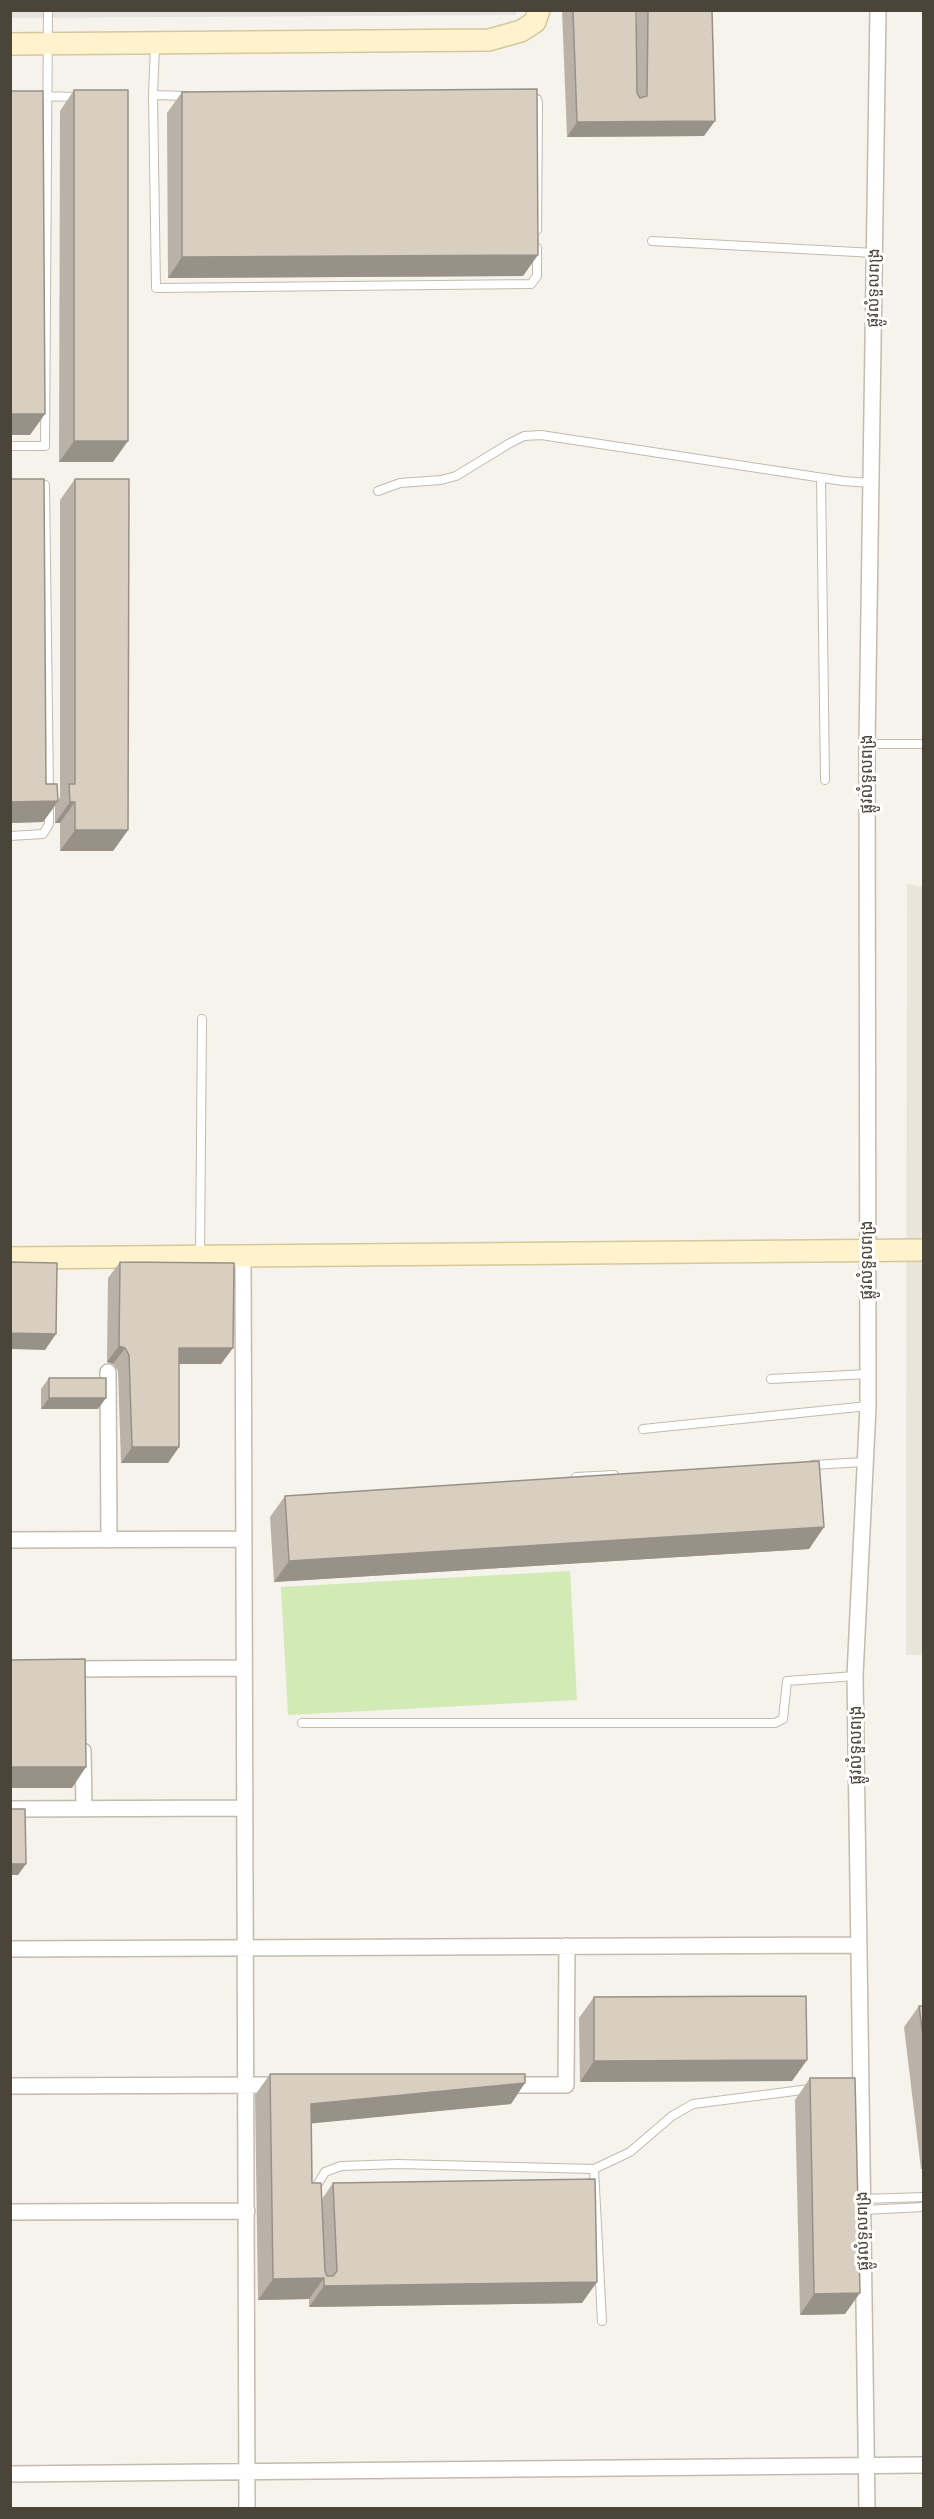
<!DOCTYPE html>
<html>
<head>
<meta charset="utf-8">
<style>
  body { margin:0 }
  #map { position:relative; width:934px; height:2519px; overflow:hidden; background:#f6f3ec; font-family:"Open Sans",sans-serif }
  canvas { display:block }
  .frame { position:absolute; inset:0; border:12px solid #4b4439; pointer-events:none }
</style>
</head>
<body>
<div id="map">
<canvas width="934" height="2519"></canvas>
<div class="frame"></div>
</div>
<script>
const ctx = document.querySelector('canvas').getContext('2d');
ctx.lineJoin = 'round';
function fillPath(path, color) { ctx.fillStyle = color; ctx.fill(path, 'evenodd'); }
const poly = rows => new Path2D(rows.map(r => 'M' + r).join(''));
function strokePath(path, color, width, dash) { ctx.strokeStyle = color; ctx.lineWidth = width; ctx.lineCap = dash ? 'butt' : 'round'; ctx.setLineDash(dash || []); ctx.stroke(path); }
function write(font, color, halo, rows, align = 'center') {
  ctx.font = font + ' "Open Sans","Noto Sans Khmer",sans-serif'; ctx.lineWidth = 6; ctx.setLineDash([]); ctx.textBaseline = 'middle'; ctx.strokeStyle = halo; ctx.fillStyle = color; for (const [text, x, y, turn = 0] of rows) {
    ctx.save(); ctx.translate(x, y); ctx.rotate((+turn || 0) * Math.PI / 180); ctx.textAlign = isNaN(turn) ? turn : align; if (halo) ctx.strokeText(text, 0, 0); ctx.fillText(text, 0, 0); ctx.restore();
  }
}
fillPath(poly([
  [907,884,924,887,924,1655,906,1655]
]), '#eae5da');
fillPath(poly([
  [516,10,516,15,11,18,10,11]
]), '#e6e2dd');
fillPath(poly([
  [570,1571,577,1700,288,1715,281,1587]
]), '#d2eab5');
const lane = poly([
  [155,46,153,95,156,288,531,284,537,276,537,248],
  [153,95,188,96],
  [42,96,78,97],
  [527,98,537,99,538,103,537,230],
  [652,241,875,253],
  [10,446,45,446,48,10],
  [821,478,825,780],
  [34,485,45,485,49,792],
  [378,491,400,483,441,480,456,476,510,443,524,436,541,435,843,481,871,483],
  [867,744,924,744],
  [10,836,43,834,49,824,49,804],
  [200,1255,202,1019],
  [771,1379,868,1374],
  [643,1429,868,1406],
  [812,1465,864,1462],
  [576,1477,614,1475],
  [302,1723,775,1723,783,1719,787,1681,855,1676],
  [594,2169,602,2321],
  [313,2192,325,2172,341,2166,398,2164,594,2169,630,2152,672,2116,693,2104,810,2089],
  [863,2199,924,2197],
  [863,2210,924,2207]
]);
const street = poly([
  [243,1255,247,2508],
  [108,1372,109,1540],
  [10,1540,243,1539],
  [67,1669,244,1668],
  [83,1751,84,1808],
  [10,1809,245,1808],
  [10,1949,857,1945],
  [505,2085,566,2085,567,1946],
  [10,2086,280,2085],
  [10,2212,247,2211],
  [10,2474,924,2465],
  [867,2508,855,1676,868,1406,867,744,878,10]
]);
const secondary = poly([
  [10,44,489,40,521,31,535,22,539,10],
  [10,1258,924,1250]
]);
strokePath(lane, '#c2bbae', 10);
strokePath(street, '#c2bbae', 18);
strokePath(secondary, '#d6c79b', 24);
strokePath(lane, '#fff', 8);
strokePath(street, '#fff', 15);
strokePath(secondary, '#fff3cd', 21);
fillPath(poly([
  [562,10,636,10,637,93,637,10,712,10,704,136,567,137],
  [74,90,113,462,59,462,60,111],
  [182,92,523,276,168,278,167,113],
  [10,479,46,784,58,801,60,797,60,500,75,479,128,830,113,851,60,851,60,823,55,823,55,806,43,822,10,823],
  [120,1262,221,1364,179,1364,179,1447,168,1463,121,1463,118,1371,113,1364,107,1362,108,1278],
  [49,1378,98,1409,41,1409,41,1389],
  [285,1496,824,1527,809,1549,274,1582,270,1517],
  [594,1997,807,2060,792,2081,580,2082,579,2018],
  [919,2006,924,2006,924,2169,921,2169,904,2027],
  [270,2074,511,2104,311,2123,312,2183,322,2199,333,2183,582,2303,309,2307,309,2299,258,2300,255,2095],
  [810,2078,845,2314,800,2315,795,2100]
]), '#bab2a6');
fillPath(poly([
  [715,121,704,136,567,137,577,122],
  [538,255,523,276,168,278,182,257],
  [10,414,45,414,30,435,10,435],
  [74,441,128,441,113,462,59,462],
  [58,801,43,822,10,823,10,802],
  [70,802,75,802,60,823,55,823],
  [75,830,128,830,113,851,60,851],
  [10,1333,56,1334,45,1350,10,1349],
  [119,1346,125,1348,113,1364,107,1362],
  [179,1348,233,1348,221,1364,168,1364],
  [49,1398,106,1398,98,1409,41,1409],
  [132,1447,179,1447,168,1463,121,1463],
  [824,1527,809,1549,274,1582,289,1561],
  [10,1767,86,1767,72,1788,10,1788],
  [10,1864,26,1864,18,1875,10,1875],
  [807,2060,792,2081,580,2082,594,2061],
  [525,2083,511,2104,296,2125,311,2104],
  [324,2278,309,2299,258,2300,273,2279],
  [597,2282,582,2303,309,2307,324,2286],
  [860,2293,845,2314,800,2315,814,2294]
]), '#979187');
const building = poly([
  [573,10,636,10,637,93,640,98,647,96,648,10,712,10,715,121,577,122,573,10],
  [537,89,538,255,182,257,182,92,537,89],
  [74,90,128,90,128,441,74,441,74,90],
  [10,91,43,91,45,414,10,414,10,91],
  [10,479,44,479,46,784,57,784,58,801,10,802,10,479],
  [75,479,129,479,128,830,75,830,75,802,70,802,69,784,75,784,75,479],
  [10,1262,57,1263,56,1334,10,1333,10,1262],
  [120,1262,234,1263,233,1348,179,1348,179,1447,132,1447,129,1355,125,1348,119,1346,120,1262],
  [49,1378,106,1378,106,1398,49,1398,49,1378],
  [819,1461,824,1527,289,1561,285,1496,819,1461],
  [85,1659,86,1767,10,1767,10,1660,85,1659],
  [10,1809,25,1809,26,1864,10,1864,10,1809],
  [806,1996,807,2060,594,2061,594,1997,806,1996],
  [919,2006,924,2006,924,2044,919,2006],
  [270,2074,525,2074,525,2083,311,2104,312,2183,321,2183,325,2271,327,2276,333,2276,337,2271,333,2183,595,2179,597,2282,324,2286,324,2278,273,2279,270,2074],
  [810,2078,855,2078,860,2293,814,2294,810,2078]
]);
fillPath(building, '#d8cfc1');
strokePath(building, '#979187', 1.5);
write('16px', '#4b4439', '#fff', [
  ["ផ្លូវលំទួលពង្រ",874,288,-89],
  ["ផ្លូវលំទួលពង្រ",867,774,-90],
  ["ផ្លូវលំទួលពង្រ",867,1260,-90],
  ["ផ្លូវលំទួលពង្រ",856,1745,-90],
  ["ផ្លូវលំទួលពង្រ",863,2231,-91]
]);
</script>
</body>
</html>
